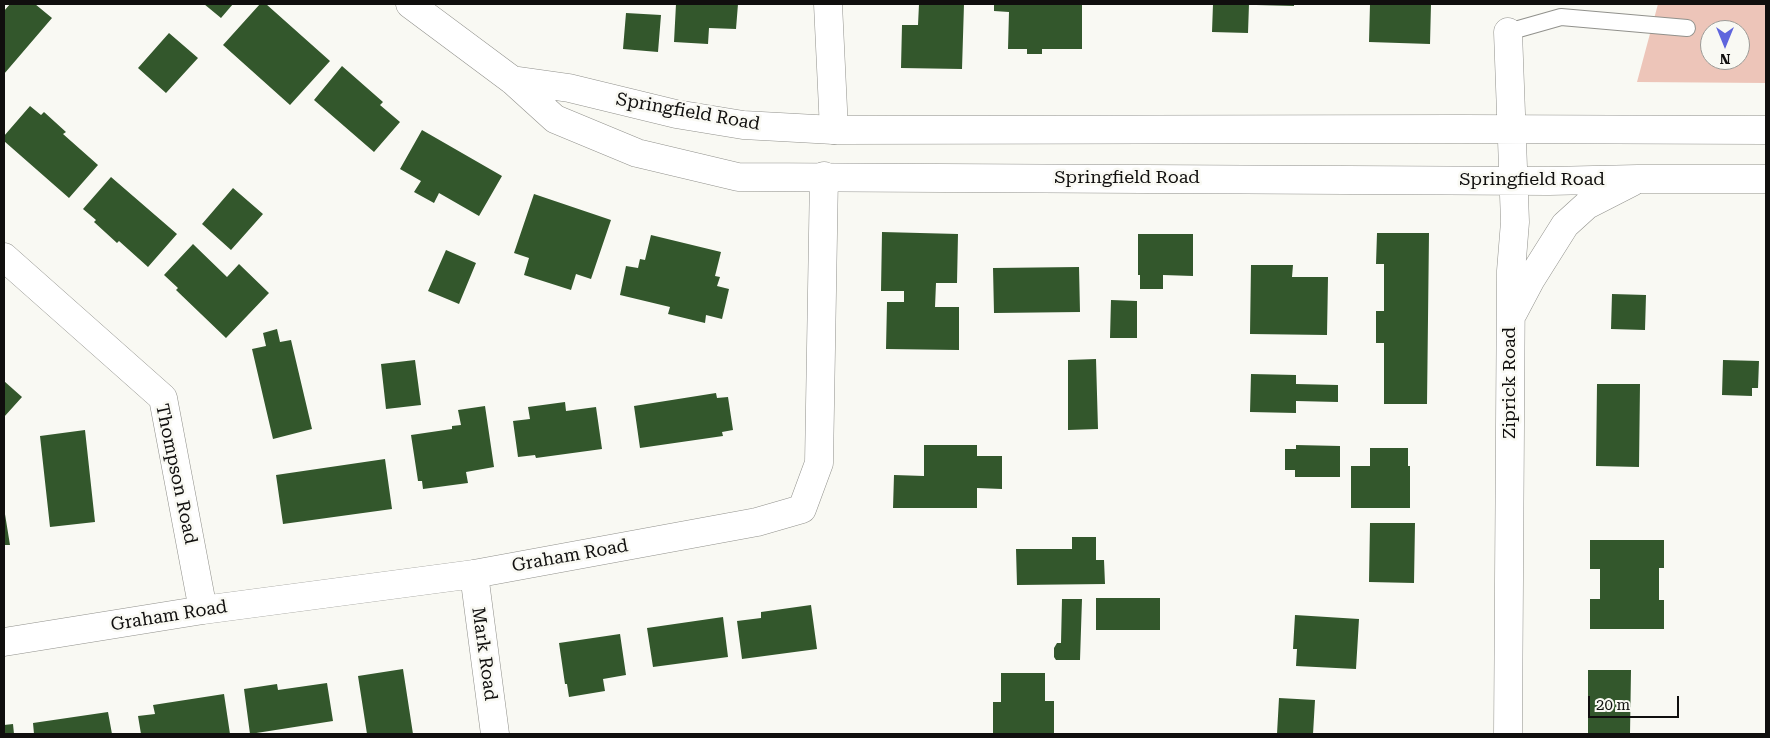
<!DOCTYPE html>
<html>
<head>
<meta charset="utf-8">
<style>
  body { margin:0 }
  #map { position:relative; width:1770px; height:738px; overflow:hidden; background:#f9f9f3; font-family:"Roboto Serif",serif }
  canvas { display:block }
  .frame { position:absolute; inset:0; border:5px solid #100f0e; pointer-events:none }
  .north { position:absolute; left:1700px; top:20px; width:50px; height:50px; box-sizing:border-box; background:#f9f9f3; border:1px solid #9c9b97; border-radius:50%; rotate:180deg; font-size:14px; font-weight:700; line-height:20px; text-align:center; color:#100f0e }
  .north::after { content:''; display:block; margin:auto; width:18px; height:22px; background:#5f65dd; clip-path:polygon(50% 0,100% 100%,50% 72%,0 100%) }
  .scale { position:absolute; left:1588px; top:696px; width:91px; height:22px; box-sizing:border-box; border:2px solid #100f0e; border-top:0; padding-left:6px; font-size:15px; line-height:18px; white-space:nowrap; color:#100f0e; -webkit-text-stroke:4px #f9f9f3; paint-order:stroke }
</style>
</head>
<body>
<div id="map">
<canvas width="1770" height="738"></canvas>
<div class="frame"></div>
<div class="north">N</div>
<div class="scale">20 m</div>
</div>
<script>
const ctx = document.querySelector('canvas').getContext('2d');
ctx.lineJoin = 'round';
function fillPath(path, color) { ctx.fillStyle = color; ctx.fill(path, 'evenodd'); }
const poly = rows => new Path2D(rows.map(r => 'M' + r).join(''));
function strokePath(path, color, width, dash) { ctx.strokeStyle = color; ctx.lineWidth = width; ctx.lineCap = dash ? 'butt' : 'round'; ctx.setLineDash(dash || []); ctx.stroke(path); }
function write(font, color, halo, rows, align = 'center') {
  ctx.font = font + ' "Roboto Serif",serif'; ctx.lineWidth = 5; ctx.setLineDash([]); ctx.textBaseline = 'middle'; ctx.strokeStyle = halo; ctx.fillStyle = color; for (const [text, x, y, turn = 0] of rows) {
    ctx.save(); ctx.translate(x, y); ctx.rotate((+turn || 0) * Math.PI / 180); ctx.textAlign = isNaN(turn) ? turn : align; if (halo) ctx.strokeText(text, 0, 0); ctx.fillText(text, 0, 0); ctx.restore();
  }
}
fillPath(poly([
  [1658,4,1766,4,1766,83,1637,82],
  [1710,30,1740,30,1740,60,1710,60]
]), '#edc5b9');
fillPath(poly([
  [10,4,35,4,52,18,4,74,4,11],
  [204,4,233,4,221,18],
  [260,4,266,4,330,61,290,105,223,45],
  [676,4,738,4,736,29,709,28,708,44,674,42],
  [919,4,964,4,962,69,901,68,902,25,918,25],
  [994,4,1082,4,1082,49,1042,49,1042,54,1027,54,1027,49,1008,49,1009,12,994,11],
  [1213,4,1249,4,1248,33,1212,32],
  [1256,4,1294,4,1294,6,1256,5],
  [1370,4,1431,4,1430,44,1369,42],
  [626,13,661,15,658,52,623,49],
  [169,33,198,58,166,93,138,68],
  [342,66,383,102,380,105,400,122,374,152,314,100],
  [30,106,41,115,44,112,66,132,63,134,98,165,69,198,4,141,4,136],
  [422,130,502,176,479,216,439,193,434,203,414,192,421,181,400,169],
  [111,177,177,234,148,267,119,241,117,243,94,222,96,220,83,209],
  [233,188,263,214,231,250,202,224],
  [534,194,611,220,591,279,576,274,571,290,524,275,529,258,514,253],
  [882,232,958,234,957,283,936,283,935,307,959,307,959,350,886,349,887,302,904,302,904,291,881,291],
  [1377,233,1429,233,1427,404,1384,404,1384,343,1376,343,1376,311,1384,311,1384,264,1376,264],
  [1138,234,1193,234,1193,276,1163,275,1163,289,1140,289,1140,275,1138,275],
  [651,235,721,252,715,276,720,277,717,286,729,289,722,319,706,315,705,323,668,314,670,307,620,295,626,266,638,268,640,259,645,260],
  [193,244,227,277,239,264,269,293,226,338,176,290,178,288,164,275],
  [446,250,476,263,459,304,428,291],
  [1251,265,1293,265,1292,277,1328,277,1327,335,1250,334],
  [1079,267,1080,312,994,313,993,268],
  [1612,294,1646,295,1645,330,1611,329],
  [1111,300,1137,301,1137,338,1110,338],
  [277,329,280,342,291,340,312,429,273,439,252,349,266,346,263,333],
  [1096,359,1098,429,1068,430,1068,360],
  [415,360,421,405,386,409,381,364],
  [1723,360,1759,361,1758,388,1752,388,1752,396,1722,395],
  [1251,374,1296,375,1296,384,1338,385,1338,402,1296,401,1296,413,1250,412],
  [4,381,22,397,4,417],
  [1597,384,1640,384,1639,467,1596,466],
  [716,393,717,398,728,397,733,430,722,432,723,436,640,448,634,406],
  [565,402,566,411,596,407,602,449,536,458,535,455,518,457,513,421,530,419,528,407],
  [485,406,494,467,466,472,468,483,423,489,422,481,418,481,411,435,452,429,452,426,461,425,458,410],
  [85,430,95,522,50,527,40,436],
  [924,445,977,445,977,456,1002,456,1002,489,977,488,977,508,893,508,894,475,924,476],
  [1296,445,1340,446,1340,477,1295,477,1295,470,1285,470,1285,449,1296,449],
  [1370,448,1408,448,1408,466,1410,466,1410,508,1351,508,1351,466,1370,466],
  [385,459,392,509,283,524,276,475],
  [4,508,10,545,4,545],
  [1370,523,1415,523,1414,583,1369,582],
  [1072,537,1096,537,1096,560,1104,560,1105,584,1017,585,1016,549,1072,549],
  [1590,540,1664,540,1664,568,1659,568,1659,600,1664,600,1664,629,1590,629,1590,599,1600,599,1600,569,1590,569],
  [1096,598,1160,598,1160,630,1096,630],
  [1062,599,1082,599,1080,660,1056,660,1054,657,1054,648,1057,643,1061,643],
  [811,605,817,649,742,659,737,621,761,618,761,612],
  [1295,615,1359,619,1356,669,1296,666,1297,649,1293,649],
  [723,617,728,657,653,667,647,628],
  [620,634,626,675,603,679,605,691,569,697,567,684,565,684,559,643],
  [403,669,413,734,367,734,358,676],
  [1588,670,1631,670,1630,734,1588,734],
  [1001,673,1045,673,1045,701,1054,701,1054,734,993,734,993,702,1001,702],
  [327,683,333,721,250,734,244,689,277,684,278,690],
  [224,694,230,734,141,734,138,716,155,714,153,705],
  [1279,698,1315,700,1313,734,1277,734],
  [108,712,112,734,34,734,33,723],
  [13,724,14,734,4,734,4,725]
]), '#33572c');
const lane = poly([
  [1508,32,1561,17,1687,28]
]);
const street = poly([
  [828,4,834,130],
  [4,257,163,398,203,610],
  [474,574,495,734],
  [4,642,203,610,474,574,757,522,802,509,819,463,824,176]
]);
const secondary = poly([
  [410,4,512,80,555,119,637,153,738,177,1549,181,1638,179,1766,179],
  [1508,32,1515,222,1511,271,1508,734],
  [512,80,569,88,676,114,743,125,834,130,1461,129,1766,130],
  [1513,313,1531,279,1565,225,1587,205,1632,182]
]);
strokePath(lane, '#91918c', 18);
strokePath(street, '#91918c', 29);
strokePath(secondary, '#91918c', 29);
strokePath(lane, '#fff', 16);
strokePath(street, '#fff', 28);
strokePath(secondary, '#fff', 28);
write('18px', '#100f0e', '#f9f9f3', [
  ["Springfield Road",688,112,10],
  ["Springfield Road",1127,178],
  ["Springfield Road",1532,180],
  ["Ziprick Road",1510,383,-90],
  ["Thompson Road",176,474,78],
  ["Graham Road",570,556,-10],
  ["Graham Road",169,616,-9],
  ["Mark Road",484,654,82]
]);
</script>
</body>
</html>
